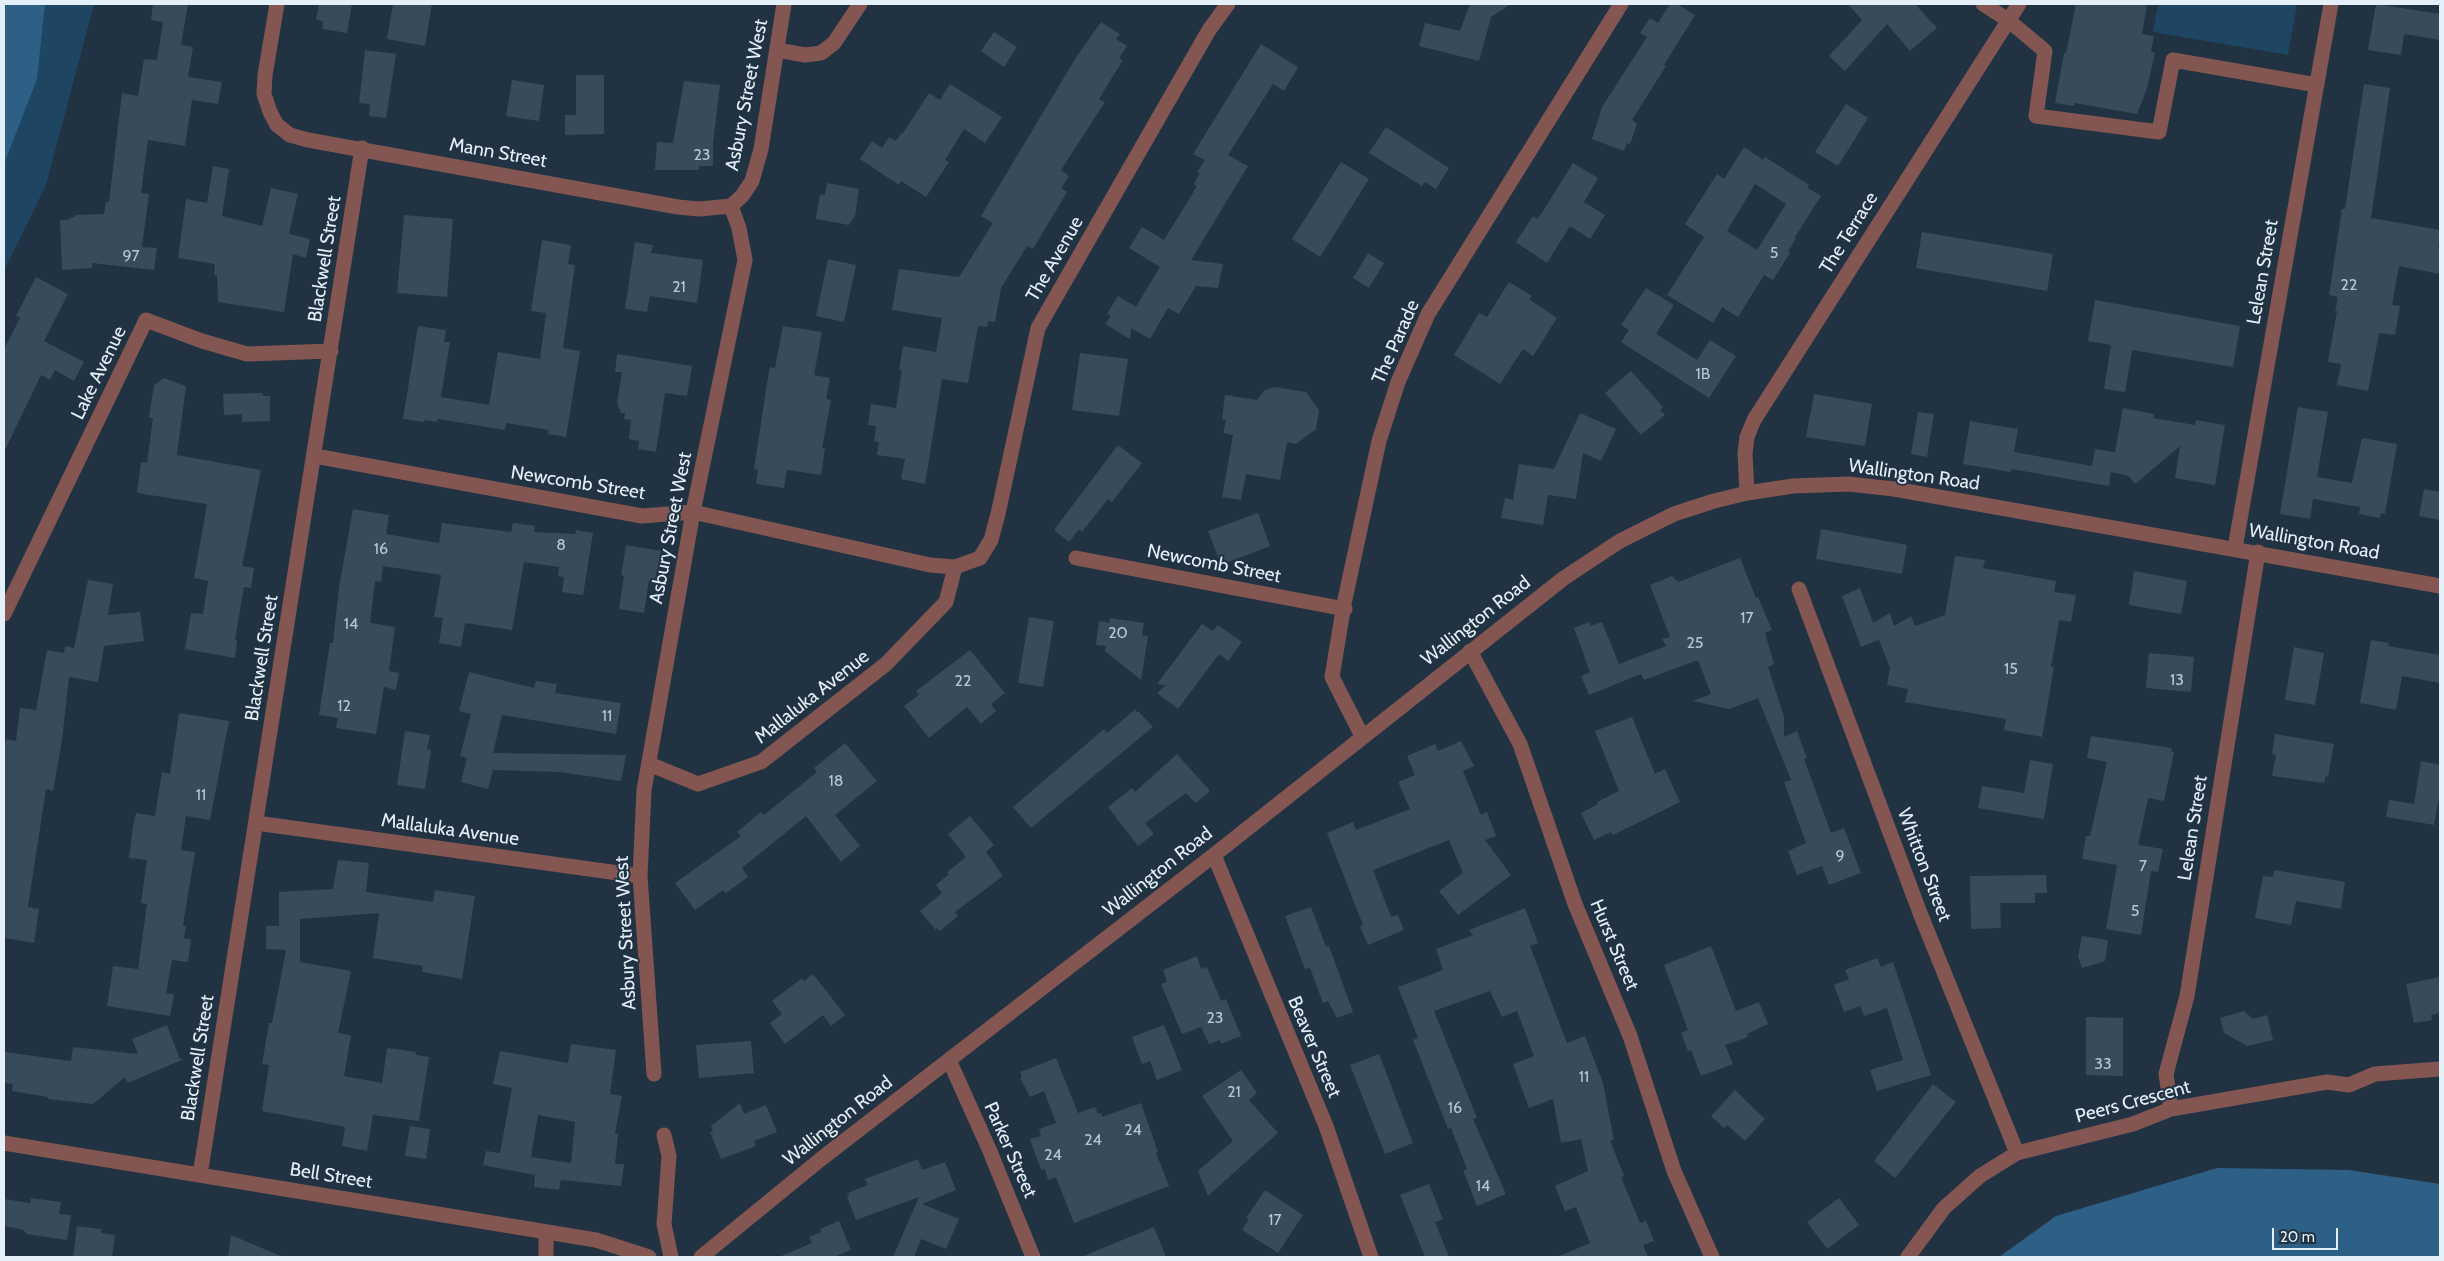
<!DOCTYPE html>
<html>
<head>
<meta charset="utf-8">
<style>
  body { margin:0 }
  #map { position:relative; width:2444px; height:1261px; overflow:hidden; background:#213342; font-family:Cabin,sans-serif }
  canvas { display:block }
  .frame { position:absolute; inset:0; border:5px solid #e4f0f9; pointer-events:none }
  .scale { position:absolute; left:2272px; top:1228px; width:66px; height:22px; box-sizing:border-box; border:2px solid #e4f0f9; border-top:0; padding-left:6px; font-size:15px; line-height:18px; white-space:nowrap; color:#e4f0f9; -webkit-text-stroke:4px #213342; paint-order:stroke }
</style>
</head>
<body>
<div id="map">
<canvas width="2444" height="1261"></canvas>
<div class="frame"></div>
<div class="scale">20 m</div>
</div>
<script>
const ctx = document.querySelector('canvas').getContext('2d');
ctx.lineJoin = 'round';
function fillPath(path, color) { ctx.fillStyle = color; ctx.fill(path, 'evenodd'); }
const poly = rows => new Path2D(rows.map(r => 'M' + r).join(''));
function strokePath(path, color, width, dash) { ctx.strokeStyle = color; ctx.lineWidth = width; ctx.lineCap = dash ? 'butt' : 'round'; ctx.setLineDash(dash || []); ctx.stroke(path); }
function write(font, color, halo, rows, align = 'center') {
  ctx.font = font + ' Cabin,sans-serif'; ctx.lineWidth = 4; ctx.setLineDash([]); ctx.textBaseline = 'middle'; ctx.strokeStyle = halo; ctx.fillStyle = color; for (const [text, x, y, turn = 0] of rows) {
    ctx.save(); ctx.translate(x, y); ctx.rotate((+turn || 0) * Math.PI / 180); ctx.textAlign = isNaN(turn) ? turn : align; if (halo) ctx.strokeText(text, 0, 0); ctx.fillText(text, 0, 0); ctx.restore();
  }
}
fillPath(poly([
  [4,4,94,4,46,185,4,271],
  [2158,4,2297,4,2288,55,2153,32]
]), '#1e4561');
fillPath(poly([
  [4,4,45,4,37,79,4,164],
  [2217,1168,2349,1170,2440,1184,2440,1257,1999,1257,2056,1216]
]), '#2e5f84');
fillPath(poly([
  [153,4,188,4,181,45,193,47,188,77,222,82,218,104,192,100,185,146,148,140,141,193,149,194,142,247,157,248,154,270,92,263,92,268,62,270,60,220,69,220,69,218,75,217,75,215,104,214,106,202,109,202,122,93,138,96,144,59,157,60,163,22,151,20],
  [319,4,352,4,347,33,322,29,323,21,316,20],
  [393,4,432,4,425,46,387,39],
  [1470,4,1511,4,1491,17,1479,61,1419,46,1425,23,1460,31],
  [1670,4,1677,4,1695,15,1664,65,1666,66,1632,120,1637,124,1630,144,1627,143,1624,151,1592,139,1602,107,1647,37,1640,33,1650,18,1658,23],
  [1848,4,1915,4,1937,28,1910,51,1887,24,1845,71,1829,56,1862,20],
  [2076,4,2147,4,2142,34,2154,36,2151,52,2155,53,2147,88,2137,114,2075,103,2074,106,2055,103,2064,53,2066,53],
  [2376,4,2440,14,2440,40,2404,34,2401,55,2368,50],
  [1101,22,1120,34,1116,39,1127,46,1119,58,1123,60,1099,99,1105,102,1061,170,1069,176,1061,188,1067,192,1033,249,1027,246,1001,288,995,322,988,321,987,327,978,326,968,383,942,379,925,484,901,479,905,459,877,455,879,442,874,441,876,426,868,425,871,404,896,408,902,370,899,370,903,346,936,352,942,318,892,310,899,269,959,277,993,223,981,216,1077,56],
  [994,32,1017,47,1004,67,981,51],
  [1261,44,1298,67,1284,91,1273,84,1228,155,1248,166,1191,260,1223,264,1218,288,1196,286,1179,314,1168,308,1150,339,1131,328,1130,339,1105,324,1111,316,1107,314,1118,296,1136,307,1160,267,1129,248,1142,227,1164,240,1197,186,1194,184,1200,173,1197,172,1205,160,1193,154],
  [365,50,396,54,386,118,369,116,370,104,359,103],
  [576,75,604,75,604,134,565,135,565,115,576,115],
  [512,80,544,85,539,121,506,116],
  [684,81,720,85,713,144,713,166,699,166,699,170,655,170,657,142,673,143],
  [950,84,1002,117,985,143,964,129,945,160,949,162,926,197,901,181,899,185,860,159,872,141,882,148,889,137,896,141,902,132,903,133,929,93,940,100],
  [2364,84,2390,88,2371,218,2440,230,2438,249,2440,249,2440,274,2399,266,2392,305,2400,306,2395,335,2379,333,2368,391,2337,385,2341,364,2328,362,2337,311,2335,311,2338,297,2329,295,2342,209,2345,209],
  [1846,104,1868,118,1838,166,1815,152],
  [1386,127,1449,168,1436,189,1425,182,1422,186,1369,153],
  [1744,147,1763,160,1765,157,1809,185,1808,188,1821,196,1795,237,1796,238,1788,252,1790,253,1773,280,1764,275,1738,317,1722,307,1713,323,1667,295,1704,237,1685,224,1717,174,1724,179],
  [1755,184,1786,204,1757,250,1727,231],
  [1341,162,1369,179,1320,257,1292,239],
  [1573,163,1598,178,1584,202,1605,215,1590,239,1570,226,1547,263,1516,242,1533,216,1538,219],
  [213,166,229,169,222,216,262,226,271,188,298,194,289,234,310,239,306,258,293,254,284,312,218,302,217,275,214,275,215,264,178,258,186,199,207,203],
  [827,183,859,189,855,216,849,225,816,219,820,194,825,195],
  [404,215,453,219,447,297,397,293],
  [1922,232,2053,254,2047,291,1916,268],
  [542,240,571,245,568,264,575,265,563,348,580,351,566,437,548,434,549,430,506,423,505,430,438,419,437,422,425,420,424,422,403,419,418,326,446,330,444,342,450,342,441,397,489,405,498,352,540,359,546,313,531,311],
  [635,242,653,245,651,253,703,260,697,303,650,296,647,312,625,309],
  [1368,253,1384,263,1369,288,1353,278],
  [828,259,856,265,844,322,816,316],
  [36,277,68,294,44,341,84,362,74,381,55,370,50,380,41,375,4,452,4,349,20,318,16,316],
  [1509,282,1532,296,1529,299,1557,318,1533,356,1523,349,1500,384,1454,355,1479,313,1487,317],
  [1646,288,1674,305,1656,334,1697,360,1710,340,1736,356,1709,398,1621,342,1629,330,1621,325],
  [2095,300,2240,326,2233,367,2132,350,2125,392,2104,389,2111,345,2088,341],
  [783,326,822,332,814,375,830,378,826,399,831,400,822,448,825,448,821,475,787,470,784,488,756,484,758,470,754,469,767,383,770,367,775,368],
  [1080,353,1128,359,1119,416,1072,410],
  [617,354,692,366,687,396,665,393,656,452,638,449,639,441,629,439,631,420,624,419,625,413,621,413,617,403,622,372,615,372],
  [1631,371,1663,407,1660,410,1665,415,1641,435,1605,393],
  [164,378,186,386,177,455,261,470,242,566,254,568,251,588,244,587,235,640,237,640,235,658,185,649,191,613,203,614,208,581,194,578,207,504,137,493,141,462,147,463,153,418,149,418,154,385],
  [1274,387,1306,392,1319,410,1316,429,1296,444,1287,442,1280,480,1246,474,1241,500,1222,497,1233,435,1223,433,1226,420,1222,419,1225,395,1257,400,1265,390],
  [263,393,263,396,270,396,270,421,242,422,242,414,224,415,223,394],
  [1814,394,1872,404,1865,446,1806,437],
  [2298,407,2328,412,2317,477,2352,483,2362,438,2397,444,2385,514,2381,513,2380,518,2359,514,2360,507,2313,499,2310,519,2280,514],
  [2123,408,2154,414,2153,418,2195,425,2196,420,2225,425,2215,485,2175,478,2180,446,2135,484,2129,476,2111,472,2109,486,2011,469,2011,472,1963,464,1970,421,2018,429,2014,452,2092,466,2095,449,2115,452],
  [1918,412,1934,414,1927,457,1911,454],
  [1580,413,1616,429,1601,461,1583,453,1576,499,1548,495,1543,525,1501,518,1505,498,1513,500,1519,464,1554,469],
  [1118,445,1142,463,1112,502,1108,499,1082,532,1079,529,1069,542,1054,530],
  [2424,489,2440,492,2440,520,2419,516],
  [353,509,389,515,386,534,439,543,442,523,511,532,513,523,535,526,534,532,575,534,576,530,593,533,583,595,562,592,564,577,558,576,559,567,524,562,512,630,465,623,461,647,439,643,443,618,434,617,441,575,383,566,381,582,375,581,370,623,395,627,389,671,399,673,396,690,384,687,376,734,336,728,338,718,319,715,330,643,333,643,339,587],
  [1258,513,1270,546,1221,565,1208,531],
  [1821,529,1907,545,1902,574,1816,559],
  [626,545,661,551,655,581,649,580,644,613,619,609,624,576,621,575],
  [1955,556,1985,560,1983,568,2056,581,2054,592,2076,595,2071,622,2059,620,2051,667,2054,667,2042,737,2004,730,2006,719,1905,702,1908,689,1887,685,1890,668,1879,640,1861,647,1842,596,1860,588,1873,623,1890,613,1894,626,1911,616,1915,626,1945,615],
  [1740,558,1756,598,1758,597,1772,630,1765,633,1774,664,1768,667,1784,717,1784,737,1797,731,1807,758,1804,759,1831,833,1844,828,1861,873,1829,885,1822,866,1797,875,1788,851,1806,843,1784,782,1791,780,1758,698,1729,709,1693,701,1711,694,1698,660,1644,680,1641,674,1589,695,1581,676,1590,672,1574,628,1589,622,1591,626,1602,622,1619,664,1666,646,1662,639,1670,637,1650,585,1672,576,1678,582],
  [2134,571,2187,581,2181,614,2129,605],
  [88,580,113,584,108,615,140,612,144,641,104,646,98,682,69,677,62,740,53,791,46,789,28,907,39,909,34,943,4,938,4,754,6,739,16,741,20,708,36,710,47,650,64,653,65,646,74,648],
  [1029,617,1054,621,1043,687,1018,683],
  [1110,618,1144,623,1142,635,1148,636,1141,680,1105,651,1106,646,1096,645,1099,621,1109,623],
  [1202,624,1213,631,1218,625,1242,642,1228,661,1219,654,1178,709,1157,693,1166,685,1157,684],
  [2371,640,2389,643,2388,646,2440,655,2440,683,2402,676,2396,710,2360,703],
  [2294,647,2324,653,2315,705,2285,700],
  [970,650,1005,693,991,704,996,711,981,724,967,707,929,738,904,706,919,695,916,691],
  [2149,653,2194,657,2191,692,2146,688],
  [469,672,534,688,536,681,557,684,555,693,621,703,616,734,502,715,493,753,626,755,621,781,560,772,493,770,488,789,461,782,467,758,460,756,471,714,459,711],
  [1136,709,1136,713,1138,711,1153,727,1031,828,1013,807,1104,729,1107,733],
  [179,713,229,721,210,820,186,816,181,850,195,852,183,925,186,926,184,938,191,939,188,962,172,960,166,993,174,994,170,1016,107,1006,113,966,138,969,147,904,141,903,147,860,129,858,133,826,136,813,155,816,162,772,170,774],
  [1632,717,1655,774,1665,769,1680,802,1613,835,1611,832,1594,840,1581,813,1598,804,1597,802,1619,791,1595,731],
  [405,731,430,735,427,749,431,750,425,789,397,785],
  [2275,734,2334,744,2328,777,2326,776,2324,783,2272,776,2276,755,2272,754],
  [2091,736,2172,748,2171,751,2174,752,2164,801,2148,798,2138,845,2163,849,2158,872,2151,871,2141,935,2106,929,2117,865,2082,859,2086,836,2090,836,2107,762,2087,758],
  [1461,741,1474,766,1463,771,1481,815,1487,812,1496,836,1485,840,1511,875,1458,915,1439,891,1463,873,1449,840,1373,870,1391,917,1398,915,1404,930,1368,945,1360,927,1363,925,1327,833,1353,822,1356,830,1410,809,1398,782,1415,775,1407,756,1435,744,1438,751],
  [845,743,877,781,835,815,860,846,841,862,806,816,742,868,748,877,726,893,723,890,695,910,675,883,741,836,737,832,761,812,764,815,817,772,814,768],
  [1177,754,1210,791,1196,803,1186,793,1145,823,1154,834,1138,846,1108,807,1132,788,1135,792],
  [2030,760,2053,764,2044,819,1978,808,1982,786,2024,793],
  [2421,761,2440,765,2440,791,2434,825,2386,817,2389,800,2414,804],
  [970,816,994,845,986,852,1003,876,955,912,958,916,940,931,937,928,936,930,920,911,942,893,936,885,949,874,947,872,966,857,948,834],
  [338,860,369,863,366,892,433,902,435,890,475,896,462,979,422,972,423,966,373,958,379,913,300,919,300,962,351,971,338,1033,351,1035,344,1076,382,1083,387,1048,416,1052,416,1055,429,1057,419,1121,373,1115,367,1151,342,1146,345,1127,262,1111,269,1065,262,1064,269,1023,272,1023,286,950,266,949,266,926,279,926,279,892,333,889],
  [2274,870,2345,882,2341,909,2296,901,2291,925,2255,918,2263,876,2273,877],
  [2046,875,2047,893,2035,893,2035,903,2000,903,2001,928,1971,929,1970,876],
  [1311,907,1326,947,1329,946,1353,1012,1337,1018,1328,1001,1323,1003,1310,968,1305,969,1285,916],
  [1525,908,1538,943,1530,946,1567,1043,1585,1036,1603,1083,1614,1140,1610,1140,1624,1176,1621,1177,1640,1223,1646,1221,1654,1241,1643,1245,1648,1257,1557,1257,1590,1243,1576,1207,1565,1211,1555,1186,1588,1171,1581,1139,1561,1143,1553,1099,1529,1108,1513,1064,1534,1056,1517,1011,1502,1017,1490,991,1434,1011,1477,1118,1473,1119,1506,1194,1477,1206,1463,1170,1467,1169,1451,1128,1448,1129,1413,1040,1418,1038,1398,987,1443,970,1436,949,1473,935,1469,930],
  [2082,936,2108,940,2105,961,2082,968,2078,956],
  [1711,946,1736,1011,1759,1002,1768,1024,1747,1034,1748,1037,1725,1045,1733,1064,1701,1076,1691,1050,1688,1051,1681,1033,1688,1030,1664,965],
  [1197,956,1201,969,1207,967,1221,1001,1226,999,1241,1036,1221,1044,1220,1040,1209,1044,1201,1027,1182,1034,1161,984,1167,982,1163,970],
  [1877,958,1881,967,1893,962,1931,1075,1877,1091,1870,1070,1903,1060,1887,1008,1864,1016,1860,1006,1844,1012,1834,985,1849,979,1845,970],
  [813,974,845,1015,831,1026,823,1015,785,1044,770,1023,782,1014,772,1001,802,978,804,981],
  [2440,977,2440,1013,2431,1015,2432,1020,2414,1023,2406,984],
  [2244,1011,2253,1019,2267,1015,2273,1040,2247,1046,2224,1033,2220,1018],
  [2086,1017,2123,1018,2123,1076,2086,1075],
  [167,1025,180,1059,184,1059,128,1083,125,1077,93,1104,48,1099,48,1097,12,1091,13,1084,4,1083,4,1052,71,1061,73,1047,138,1054,132,1039],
  [1164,1025,1182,1070,1157,1080,1150,1061,1142,1064,1132,1037],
  [751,1041,754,1073,699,1078,696,1045],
  [571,1044,616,1050,610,1094,622,1096,615,1133,618,1134,615,1164,624,1164,621,1186,561,1180,559,1190,534,1187,535,1175,483,1165,486,1151,500,1153,512,1088,493,1084,500,1051,568,1063],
  [538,1115,575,1122,571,1163,531,1157],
  [1379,1054,1413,1143,1385,1154,1350,1065],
  [1056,1058,1078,1113,1095,1107,1098,1114,1101,1113,1102,1117,1141,1103,1158,1152,1156,1153,1169,1186,1074,1223,1056,1177,1048,1180,1045,1169,1042,1170,1038,1162,1030,1139,1041,1136,1039,1129,1056,1123,1044,1091,1030,1097,1020,1078,1022,1077,1020,1072],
  [1241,1070,1257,1093,1249,1100,1278,1133,1208,1196,1198,1171,1233,1141,1202,1096],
  [1933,1084,1956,1102,1895,1178,1874,1161],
  [1735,1090,1765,1119,1745,1141,1727,1125,1724,1128,1711,1116],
  [740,1103,744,1114,766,1105,777,1132,754,1141,756,1146,721,1159,710,1132,713,1131,711,1126],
  [410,1126,430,1129,426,1159,405,1156],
  [918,1159,922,1170,945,1162,956,1190,922,1204,959,1219,946,1249,921,1239,914,1257,893,1257,919,1197,856,1220,847,1197,849,1196,848,1193,868,1185,865,1179],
  [1429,1184,1443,1219,1435,1222,1449,1257,1425,1257,1400,1195],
  [1265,1190,1303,1215,1278,1253,1242,1230,1249,1219,1246,1218],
  [31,1198,61,1202,59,1214,71,1215,67,1240,26,1234,24,1230,4,1226,4,1199,30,1203],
  [1839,1198,1859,1225,1827,1249,1807,1222],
  [839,1221,851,1250,834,1257,779,1257,812,1243,809,1237,821,1232,820,1229],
  [77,1226,101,1229,101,1233,115,1235,112,1257,73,1257],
  [1154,1227,1166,1257,1081,1257],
  [231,1235,283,1257,228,1257]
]), '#384b5b');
strokePath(poly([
  [277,4,265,75,264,94,270,112,277,125,290,135,308,140,678,207,699,209,731,206],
  [1983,4,2008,20,2045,51,2036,116,2159,132,2173,60,2317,85],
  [777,50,805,55,821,53,834,43,860,4],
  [731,206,742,196,752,181,761,149,784,4],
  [315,456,642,516,693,512,930,565,955,567,980,558,991,540,998,514,1038,328,1209,30,1228,4],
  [1747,493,1745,453,1747,437,1754,420,2019,4],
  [2235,548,2331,4],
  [1076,558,1345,609],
  [1799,589,1920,913,2017,1153],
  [4,614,146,320,202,341,247,354,331,351],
  [1470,651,1520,744,1575,904,1630,1036,1674,1171,1712,1257],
  [1362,736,1332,677,1344,604,1379,441,1398,382,1428,314,1621,4],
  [649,764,698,784,761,762,886,664,946,602,955,567],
  [256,823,640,876],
  [1214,855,1326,1126,1371,1257],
  [949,1060,989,1149,1033,1257],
  [654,1074,640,876,644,790,693,512,745,260,739,228,731,206],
  [2171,1109,2166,1074,2187,996,2258,552],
  [664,1135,669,1156,664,1224,671,1257],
  [4,1143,596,1240,649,1257],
  [200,1175,362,148],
  [546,1232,546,1257],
  [701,1257,821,1159,1214,855,1564,578,1620,541,1674,514,1714,501,1747,493,1793,486,1849,484,1894,489,2440,586],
  [1908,1257,1944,1208,1980,1176,2017,1153,2133,1124,2171,1109,2327,1082,2349,1085,2375,1074,2440,1069]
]), '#845651', 15);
write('16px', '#b9c7d2', null, [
  ["23",702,155],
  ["5",1774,253],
  ["97",131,256],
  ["22",2349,285],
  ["21",679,287],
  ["1B",1703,374],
  ["8",561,545],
  ["16",381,549],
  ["17",1747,618],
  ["14",351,624],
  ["20",1118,633],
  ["25",1695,643],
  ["15",2011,669],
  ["13",2177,680],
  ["22",963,681],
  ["12",344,706],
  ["11",607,716],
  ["18",836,781],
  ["11",201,795],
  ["9",1840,856],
  ["7",2143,866],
  ["5",2135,911],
  ["23",1215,1018],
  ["33",2103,1064],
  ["11",1584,1077],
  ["21",1234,1092],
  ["16",1455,1108],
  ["24",1133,1130],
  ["24",1093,1140],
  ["24",1053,1155],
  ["14",1483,1186],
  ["17",1275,1220]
]);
write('19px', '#e4f0f9', '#213342', [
  ["Asbury Street West",747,95,-79],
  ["Mann Street",498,153,10],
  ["The Terrace",1849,233,-58],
  ["Blackwell Street",325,259,-81],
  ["The Avenue",1055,259,-60],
  ["Lelean Street",2263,272,-80],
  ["The Parade",1396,342,-66],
  ["Lake Avenue",99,373,-64],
  ["Wallington Road",1914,475,8],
  ["Newcomb Street",578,483,9],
  ["Asbury Street West",671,528,-79],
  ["Wallington Road",2314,542,10],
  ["Newcomb Street",1214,564,11],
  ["Wallington Road",1476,621,-38],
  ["Blackwell Street",262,658,-81],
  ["Mallaluka Avenue",812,697,-38],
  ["Lelean Street",2193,828,-81],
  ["Mallaluka Avenue",450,830,8],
  ["Whitton Street",1924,865,69],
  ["Wallington Road",1158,872,-38],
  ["Asbury Street West",626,933,-93],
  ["Hurst Street",1614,945,67],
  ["Beaver Street",1314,1047,67],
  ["Blackwell Street",198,1058,-81],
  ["Peers Crescent",2133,1102,-15],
  ["Wallington Road",838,1121,-38],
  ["Parker Street",1010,1150,66],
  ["Bell Street",331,1176,9]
]);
</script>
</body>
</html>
